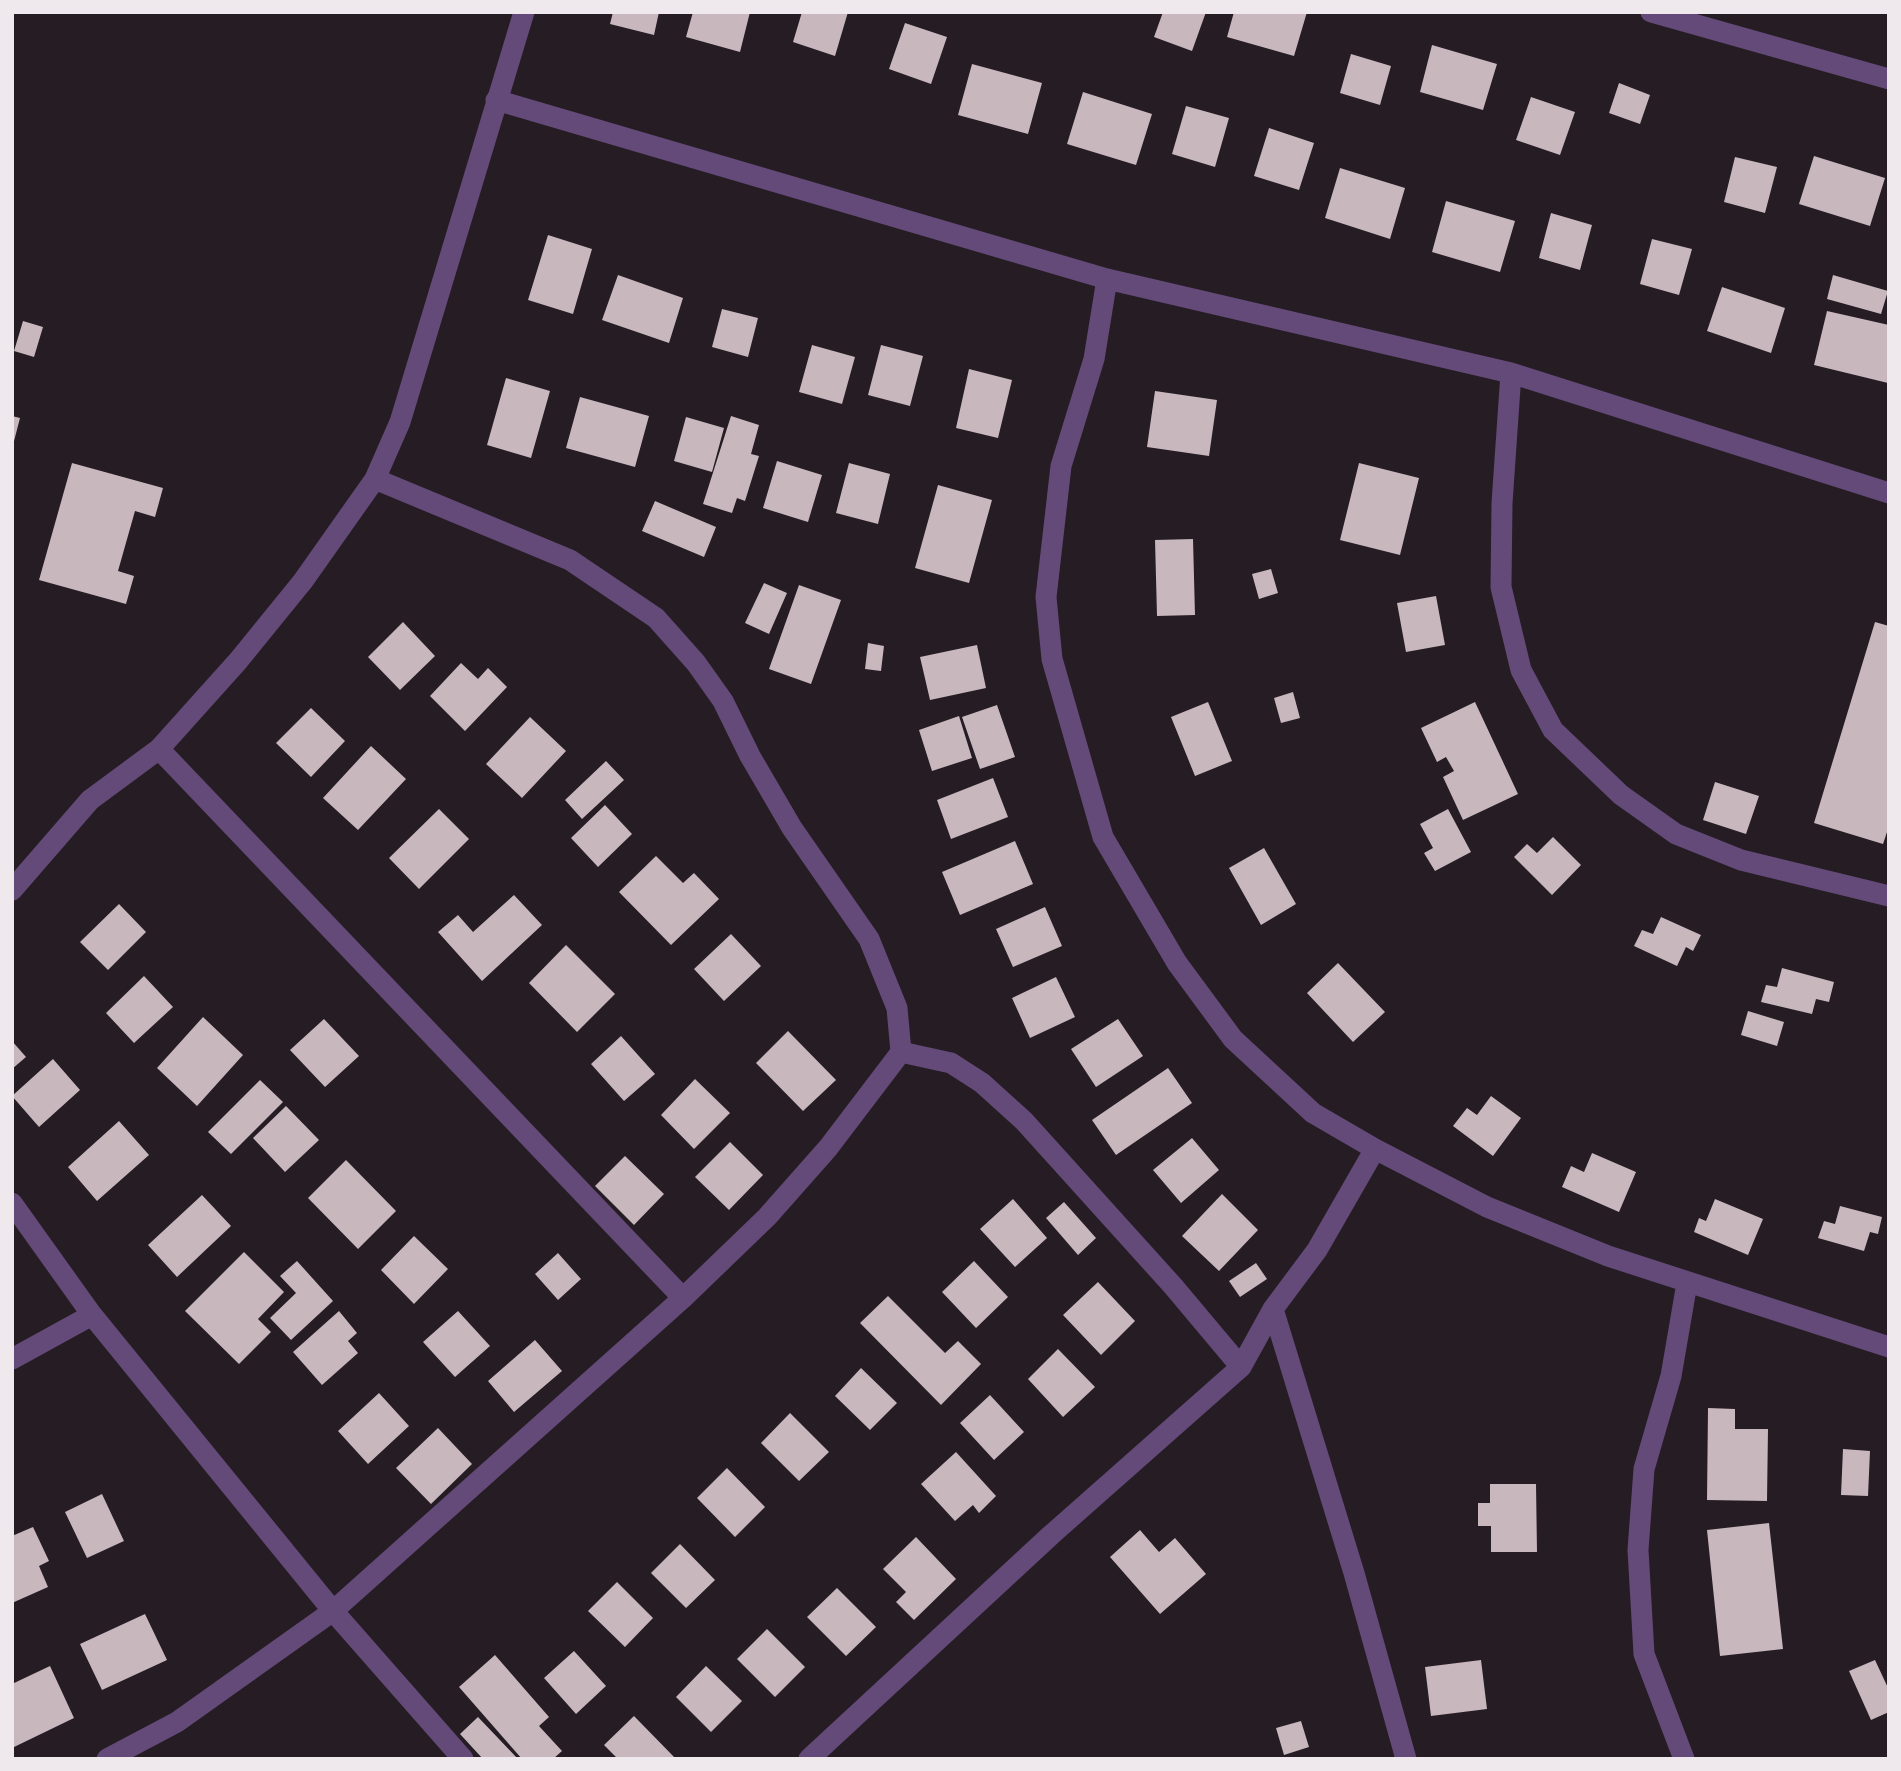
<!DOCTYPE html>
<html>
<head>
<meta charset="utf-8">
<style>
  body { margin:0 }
  #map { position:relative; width:1901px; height:1771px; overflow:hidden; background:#261c24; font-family:Overpass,sans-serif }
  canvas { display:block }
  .frame { position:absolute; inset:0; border:14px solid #efe9ee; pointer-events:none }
</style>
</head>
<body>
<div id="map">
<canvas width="1901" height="1771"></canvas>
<div class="frame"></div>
</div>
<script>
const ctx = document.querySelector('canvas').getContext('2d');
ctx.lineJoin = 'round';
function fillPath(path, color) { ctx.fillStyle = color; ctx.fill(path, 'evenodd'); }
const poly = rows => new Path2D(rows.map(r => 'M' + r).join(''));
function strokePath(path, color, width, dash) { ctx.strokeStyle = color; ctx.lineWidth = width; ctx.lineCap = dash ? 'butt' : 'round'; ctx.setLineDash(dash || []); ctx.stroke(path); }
fillPath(poly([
  [613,12,659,12,654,35,610,24],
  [693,12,750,12,740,52,686,37],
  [802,12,848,12,835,56,793,42],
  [1163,12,1206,12,1192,51,1154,37],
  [1234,12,1307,12,1294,56,1227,37],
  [905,23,947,37,931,84,889,69],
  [1432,45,1497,64,1483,110,1420,92],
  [1351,54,1391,66,1380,105,1340,93],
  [972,64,1042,83,1028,134,958,115],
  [1619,83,1650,95,1640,124,1609,113],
  [1083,92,1152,114,1136,165,1067,144],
  [1531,97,1575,112,1560,155,1516,140],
  [1186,106,1229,118,1215,167,1172,154],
  [1269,128,1314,143,1299,190,1254,176],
  [1814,156,1885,178,1870,226,1799,204],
  [1735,157,1777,167,1765,213,1724,202],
  [1340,168,1405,188,1390,239,1325,218],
  [1446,201,1515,221,1500,272,1432,252],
  [1551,213,1592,225,1580,270,1539,258],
  [548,235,592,249,573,314,528,300],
  [1652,239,1692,249,1679,295,1640,284],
  [618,275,683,298,669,343,602,320],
  [1833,275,1888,291,1881,314,1827,299],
  [1722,287,1785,308,1771,353,1707,331],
  [722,309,758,318,748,357,712,347],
  [1827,311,1889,325,1888,383,1814,365],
  [23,321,43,327,34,357,14,351],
  [812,345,855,357,842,404,799,392],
  [881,345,923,356,910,406,868,395],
  [969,369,1012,380,998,438,956,428],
  [506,378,550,391,531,458,487,445],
  [1155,391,1217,400,1209,456,1147,447],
  [580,397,649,416,635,467,566,448],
  [12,416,20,418,13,445,12,445],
  [731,416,759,425,751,454,759,456,745,501,737,498,732,513,703,504],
  [686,417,724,428,712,472,674,461],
  [777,461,822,475,808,522,763,508],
  [72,463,163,488,155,517,135,511,118,571,134,576,126,604,39,580],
  [849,463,890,474,878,524,836,513],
  [1359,463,1419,478,1400,555,1340,540],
  [938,485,992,500,969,583,915,568],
  [655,501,716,527,704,557,642,531],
  [1193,539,1195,615,1157,616,1155,540],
  [1271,569,1278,593,1259,599,1252,574],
  [764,583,787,593,769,634,745,623],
  [799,585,841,600,811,684,769,669],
  [1436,596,1445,645,1406,652,1397,603],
  [403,622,435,656,400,690,368,657],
  [1875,622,1889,626,1889,826,1883,844,1814,823],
  [868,643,884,646,881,671,865,669],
  [977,645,986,688,930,700,920,657],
  [461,663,478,679,488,668,507,687,465,731,430,696],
  [1293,692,1300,718,1281,723,1274,698],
  [1208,702,1232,761,1195,776,1171,717],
  [1475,702,1518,794,1463,820,1443,777,1454,771,1446,757,1437,762,1421,728],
  [997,705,1015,757,980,769,962,717],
  [311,708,345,741,311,777,276,743],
  [959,716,972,758,932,771,919,730],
  [530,717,566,751,522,798,486,764],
  [371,746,406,779,358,830,323,798],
  [606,761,624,780,582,819,565,800],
  [993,778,1008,817,951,839,937,800],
  [1715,782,1759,796,1746,834,1703,820],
  [605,805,632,834,598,867,571,838],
  [439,809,469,839,419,889,389,858],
  [1448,809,1471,852,1435,871,1424,853,1433,848,1420,824],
  [1553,837,1581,865,1552,895,1514,857,1527,844,1537,853],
  [1015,841,1033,884,960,915,942,872],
  [1264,848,1296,904,1261,925,1229,868],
  [656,856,683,883,694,873,719,899,671,945,619,892],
  [514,895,542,925,482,981,438,932,458,915,473,932],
  [119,904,146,932,108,970,80,942],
  [1045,907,1062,946,1013,967,996,929],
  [1661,917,1701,935,1693,951,1686,947,1677,966,1634,946,1642,930,1653,934],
  [731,934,761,966,724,1001,694,969],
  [566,945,615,994,577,1032,529,983],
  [1338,963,1385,1012,1353,1042,1307,993],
  [1782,968,1834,982,1829,1002,1816,999,1812,1014,1761,1002,1766,985,1777,987],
  [144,976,173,1007,134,1043,106,1013],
  [1056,977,1075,1017,1030,1038,1012,998],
  [1748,1011,1784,1022,1777,1046,1741,1035],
  [203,1017,243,1055,197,1106,157,1068],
  [324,1019,359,1056,325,1087,290,1050],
  [1118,1019,1143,1056,1096,1087,1071,1049],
  [788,1031,836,1080,803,1111,756,1063],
  [621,1036,655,1074,624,1101,591,1064],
  [12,1041,26,1057,12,1069],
  [53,1059,80,1090,39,1127,12,1096],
  [1168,1068,1192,1103,1116,1155,1092,1120],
  [695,1079,730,1113,694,1149,661,1115],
  [260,1080,283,1102,231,1154,208,1132],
  [1491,1096,1521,1118,1493,1156,1453,1126,1467,1108,1477,1115],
  [286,1106,319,1140,285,1172,253,1138],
  [119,1121,149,1155,97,1201,68,1167],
  [1192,1138,1219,1170,1181,1203,1153,1170],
  [730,1142,763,1175,729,1210,695,1177],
  [1592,1153,1636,1172,1619,1212,1562,1187,1571,1166,1584,1172],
  [625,1156,664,1194,634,1225,595,1186],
  [346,1160,396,1211,358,1249,308,1198],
  [1222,1194,1258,1230,1219,1271,1182,1236],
  [202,1195,231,1226,177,1277,148,1245],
  [1013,1199,1047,1238,1015,1267,980,1229],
  [1715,1199,1763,1219,1748,1255,1694,1232,1699,1218,1706,1221],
  [1064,1202,1096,1238,1078,1255,1046,1218],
  [1840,1206,1882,1217,1878,1234,1870,1232,1864,1251,1818,1238,1824,1221,1835,1224],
  [414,1236,448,1269,414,1304,381,1270],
  [244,1252,284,1292,258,1319,271,1332,239,1364,185,1311],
  [558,1253,581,1279,558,1300,535,1274],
  [297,1261,333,1301,291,1340,270,1318,296,1293,280,1276],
  [974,1261,1008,1297,976,1328,942,1292],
  [1256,1263,1267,1279,1240,1297,1229,1281],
  [1098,1282,1135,1321,1101,1355,1063,1315],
  [888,1296,945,1353,958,1341,981,1364,941,1405,860,1323],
  [339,1311,357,1333,348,1341,358,1353,322,1385,293,1352],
  [458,1311,490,1346,455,1377,423,1342],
  [535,1340,562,1371,514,1412,488,1381],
  [1058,1349,1095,1387,1063,1417,1028,1379],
  [861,1368,897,1403,870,1430,835,1396],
  [379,1393,409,1426,368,1464,338,1431],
  [990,1395,1024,1432,994,1460,960,1423],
  [1708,1408,1735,1409,1735,1429,1768,1429,1767,1501,1707,1500],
  [790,1413,829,1452,799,1481,761,1443],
  [438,1428,472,1464,431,1504,396,1468],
  [1843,1449,1870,1451,1868,1496,1841,1495],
  [956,1452,996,1496,979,1513,973,1505,955,1521,921,1484],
  [727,1468,765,1507,735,1537,697,1498],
  [1490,1484,1536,1484,1537,1552,1491,1552,1491,1526,1478,1526,1478,1503,1490,1503],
  [102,1494,124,1541,87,1558,65,1512],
  [1769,1523,1783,1649,1720,1656,1707,1530],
  [33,1527,49,1561,39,1566,48,1587,12,1603,12,1536],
  [1140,1530,1159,1552,1175,1538,1206,1574,1160,1614,1110,1557],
  [916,1537,956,1579,914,1620,896,1602,906,1592,883,1569],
  [680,1544,715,1580,686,1608,651,1573],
  [617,1582,653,1618,625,1647,588,1611],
  [837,1588,876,1627,846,1656,807,1617],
  [145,1614,167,1660,102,1690,80,1644],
  [767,1629,805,1667,775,1697,737,1659],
  [574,1651,606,1686,576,1714,544,1678],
  [495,1655,549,1717,539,1726,562,1751,553,1759,522,1759,459,1687],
  [1481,1660,1487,1709,1431,1716,1425,1667],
  [1875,1660,1889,1690,1889,1712,1871,1720,1849,1671],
  [50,1666,74,1718,12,1748,12,1684],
  [706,1666,742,1701,711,1732,676,1697],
  [634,1716,676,1759,618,1759,604,1745],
  [478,1717,518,1759,483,1759,460,1734],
  [1301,1721,1309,1747,1284,1755,1276,1728]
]), '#c8b7bd');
strokePath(poly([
  [1651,12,1889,79],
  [496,100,1107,279,1511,373,1889,493],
  [1107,279,1094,359,1061,466,1046,597,1052,659,1103,837,1177,963,1233,1039,1313,1113,1375,1149,1487,1207,1608,1256,1889,1347],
  [1511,373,1502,503,1501,587,1521,670,1553,730,1621,795,1676,834,1741,860,1889,896],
  [159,749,683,1298],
  [12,890,90,800,159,749,238,661,303,581,375,479,400,422,524,12],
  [901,1052,951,1063,982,1083,1024,1121,1173,1286,1241,1367],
  [12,1203,92,1315,12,1359],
  [1273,1309,1354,1573,1406,1759],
  [92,1315,333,1611,463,1759],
  [107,1759,177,1722,333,1611,683,1298,767,1217,828,1148,901,1052,897,1008,869,939,792,828,750,756,723,701,696,663,656,618,570,560,375,479],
  [809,1759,1051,1535,1241,1367,1273,1309,1317,1250,1375,1149],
  [1684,1759,1644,1654,1638,1550,1644,1469,1671,1376,1687,1283]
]), '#644a78', 21);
</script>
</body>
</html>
